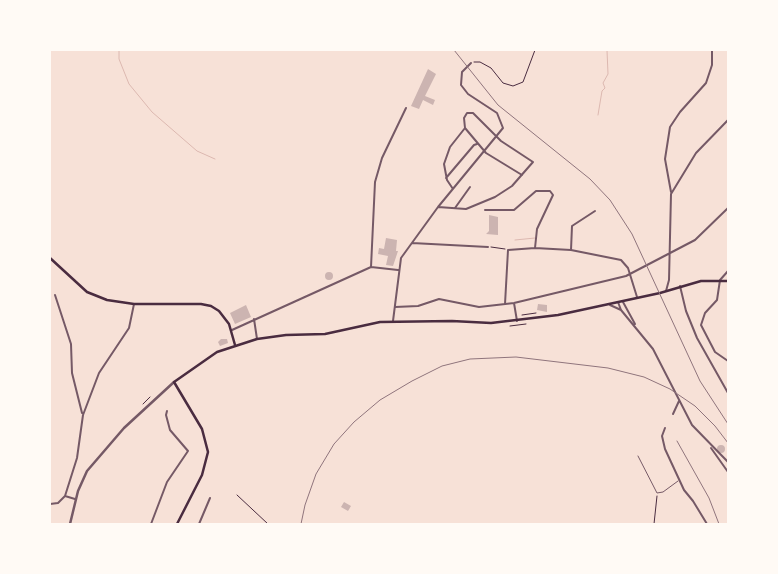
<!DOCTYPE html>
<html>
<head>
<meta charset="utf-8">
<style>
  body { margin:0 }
  #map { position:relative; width:778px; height:574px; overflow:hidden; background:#f7e1d7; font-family:"Space Grotesk",sans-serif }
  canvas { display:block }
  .frame { position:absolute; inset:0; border:51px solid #fffaf5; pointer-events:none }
</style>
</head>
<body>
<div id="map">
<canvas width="778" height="574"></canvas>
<div class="frame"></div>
</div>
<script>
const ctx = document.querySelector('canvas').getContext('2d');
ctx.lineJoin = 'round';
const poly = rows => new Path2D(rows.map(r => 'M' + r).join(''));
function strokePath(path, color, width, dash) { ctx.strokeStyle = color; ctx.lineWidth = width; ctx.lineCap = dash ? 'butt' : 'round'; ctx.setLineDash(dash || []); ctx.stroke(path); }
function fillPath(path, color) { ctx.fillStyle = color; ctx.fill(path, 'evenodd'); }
strokePath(poly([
  [119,50,119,59,129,84,152,112,197,151,215,159],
  [598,115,602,91,605,88,603,83,608,74,607,50],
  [515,240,535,238]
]), '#dcb8b0', 1);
fillPath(poly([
  [428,69,436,74,425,96,435,100,433,105,423,100,419,109,411,106],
  [489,215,498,217,498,235,486,234,489,231],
  [386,238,397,240,396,251,398,251,393,266,386,265,388,256,378,254,379,248,384,249],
  '325 276a4 4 0 1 1 8 0a4 4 0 1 1-8 0Z',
  [538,304,547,305,547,312,537,310],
  [246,305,251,317,235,324,230,313],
  [221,339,227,339,228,343,220,346,218,342],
  '717 449a4 4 0 1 1 8 0a4 4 0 1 1-8 0Z',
  [344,502,351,506,348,511,341,507]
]), '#ccb4b1');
strokePath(poly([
  [474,62,480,62,491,68,503,83,513,86,523,82,535,50],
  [491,247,505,249],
  [522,315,536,313],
  [510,326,526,324],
  [143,404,150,397],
  [237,495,268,524],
  [654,524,657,496]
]), '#4a2c40', 1);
strokePath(poly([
  [638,456,657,493,663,492,678,481]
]), '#755966', 1);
strokePath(poly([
  [465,128,486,153,522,175],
  [446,178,474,145,477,144],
  [671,192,665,159,670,127,680,112,706,83,712,65,712,50],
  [438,207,466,209,495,197,512,186,533,162,501,141,473,113,467,113,464,118,465,128,450,147,444,164,447,180,453,189],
  [455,208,470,187],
  [485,210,514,210,536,191,550,191,553,195,537,229,535,248],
  [412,243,488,247],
  [571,250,572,226,595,211],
  [371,267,375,182,382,158,406,108],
  [728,271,720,280,717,300,705,313,701,325,715,352,728,361],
  [680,286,686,311,697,338,728,393],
  [666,291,669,280,671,194,696,153,728,120],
  [55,295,71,344,72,373,82,413],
  [618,302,621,310,653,349,692,425,728,462],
  [623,302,635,324],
  [514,303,517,321],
  [505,304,508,250,535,248,571,250,621,260,628,268,637,297],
  [610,305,621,310],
  [395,307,418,306,439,299,479,307,514,303,626,276,695,240,728,208],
  [254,319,257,339],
  [393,321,401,258,438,207,503,128,497,113,468,94,461,85,462,72,471,63],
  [232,330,371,267,398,270],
  [728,373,728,374],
  [673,414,679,401],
  [665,428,662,436,665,449,684,490,693,501,707,524],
  [711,448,728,472],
  [65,496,77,458,83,415,99,373,129,328,134,304],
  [50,504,58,503,65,496,75,499],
  [151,524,167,482,188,451,170,430,166,415,167,411],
  [199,524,210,498]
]), '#755966', 2);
strokePath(poly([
  [70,524,78,491,87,471,124,428,174,382]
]), '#755966', 2.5);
strokePath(poly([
  [50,258,87,292,107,300,134,304,201,304,211,306,219,311,229,324,235,345],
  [177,524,202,475,208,452,202,429,174,382,217,352,257,339,286,335,325,334,380,322,452,321,491,323,558,315,660,293,701,281,728,281]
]), '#4a2c40', 2.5);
strokePath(poly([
  [454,50,498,105,590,179,610,200,632,234,700,381,728,424],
  [677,441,709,498,719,524],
  [301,524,305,505,316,474,334,444,354,422,380,400,412,381,442,366,470,359,516,357,608,368,644,377,670,389,695,406,715,426,728,443]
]), '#8f747c', 1);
</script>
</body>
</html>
